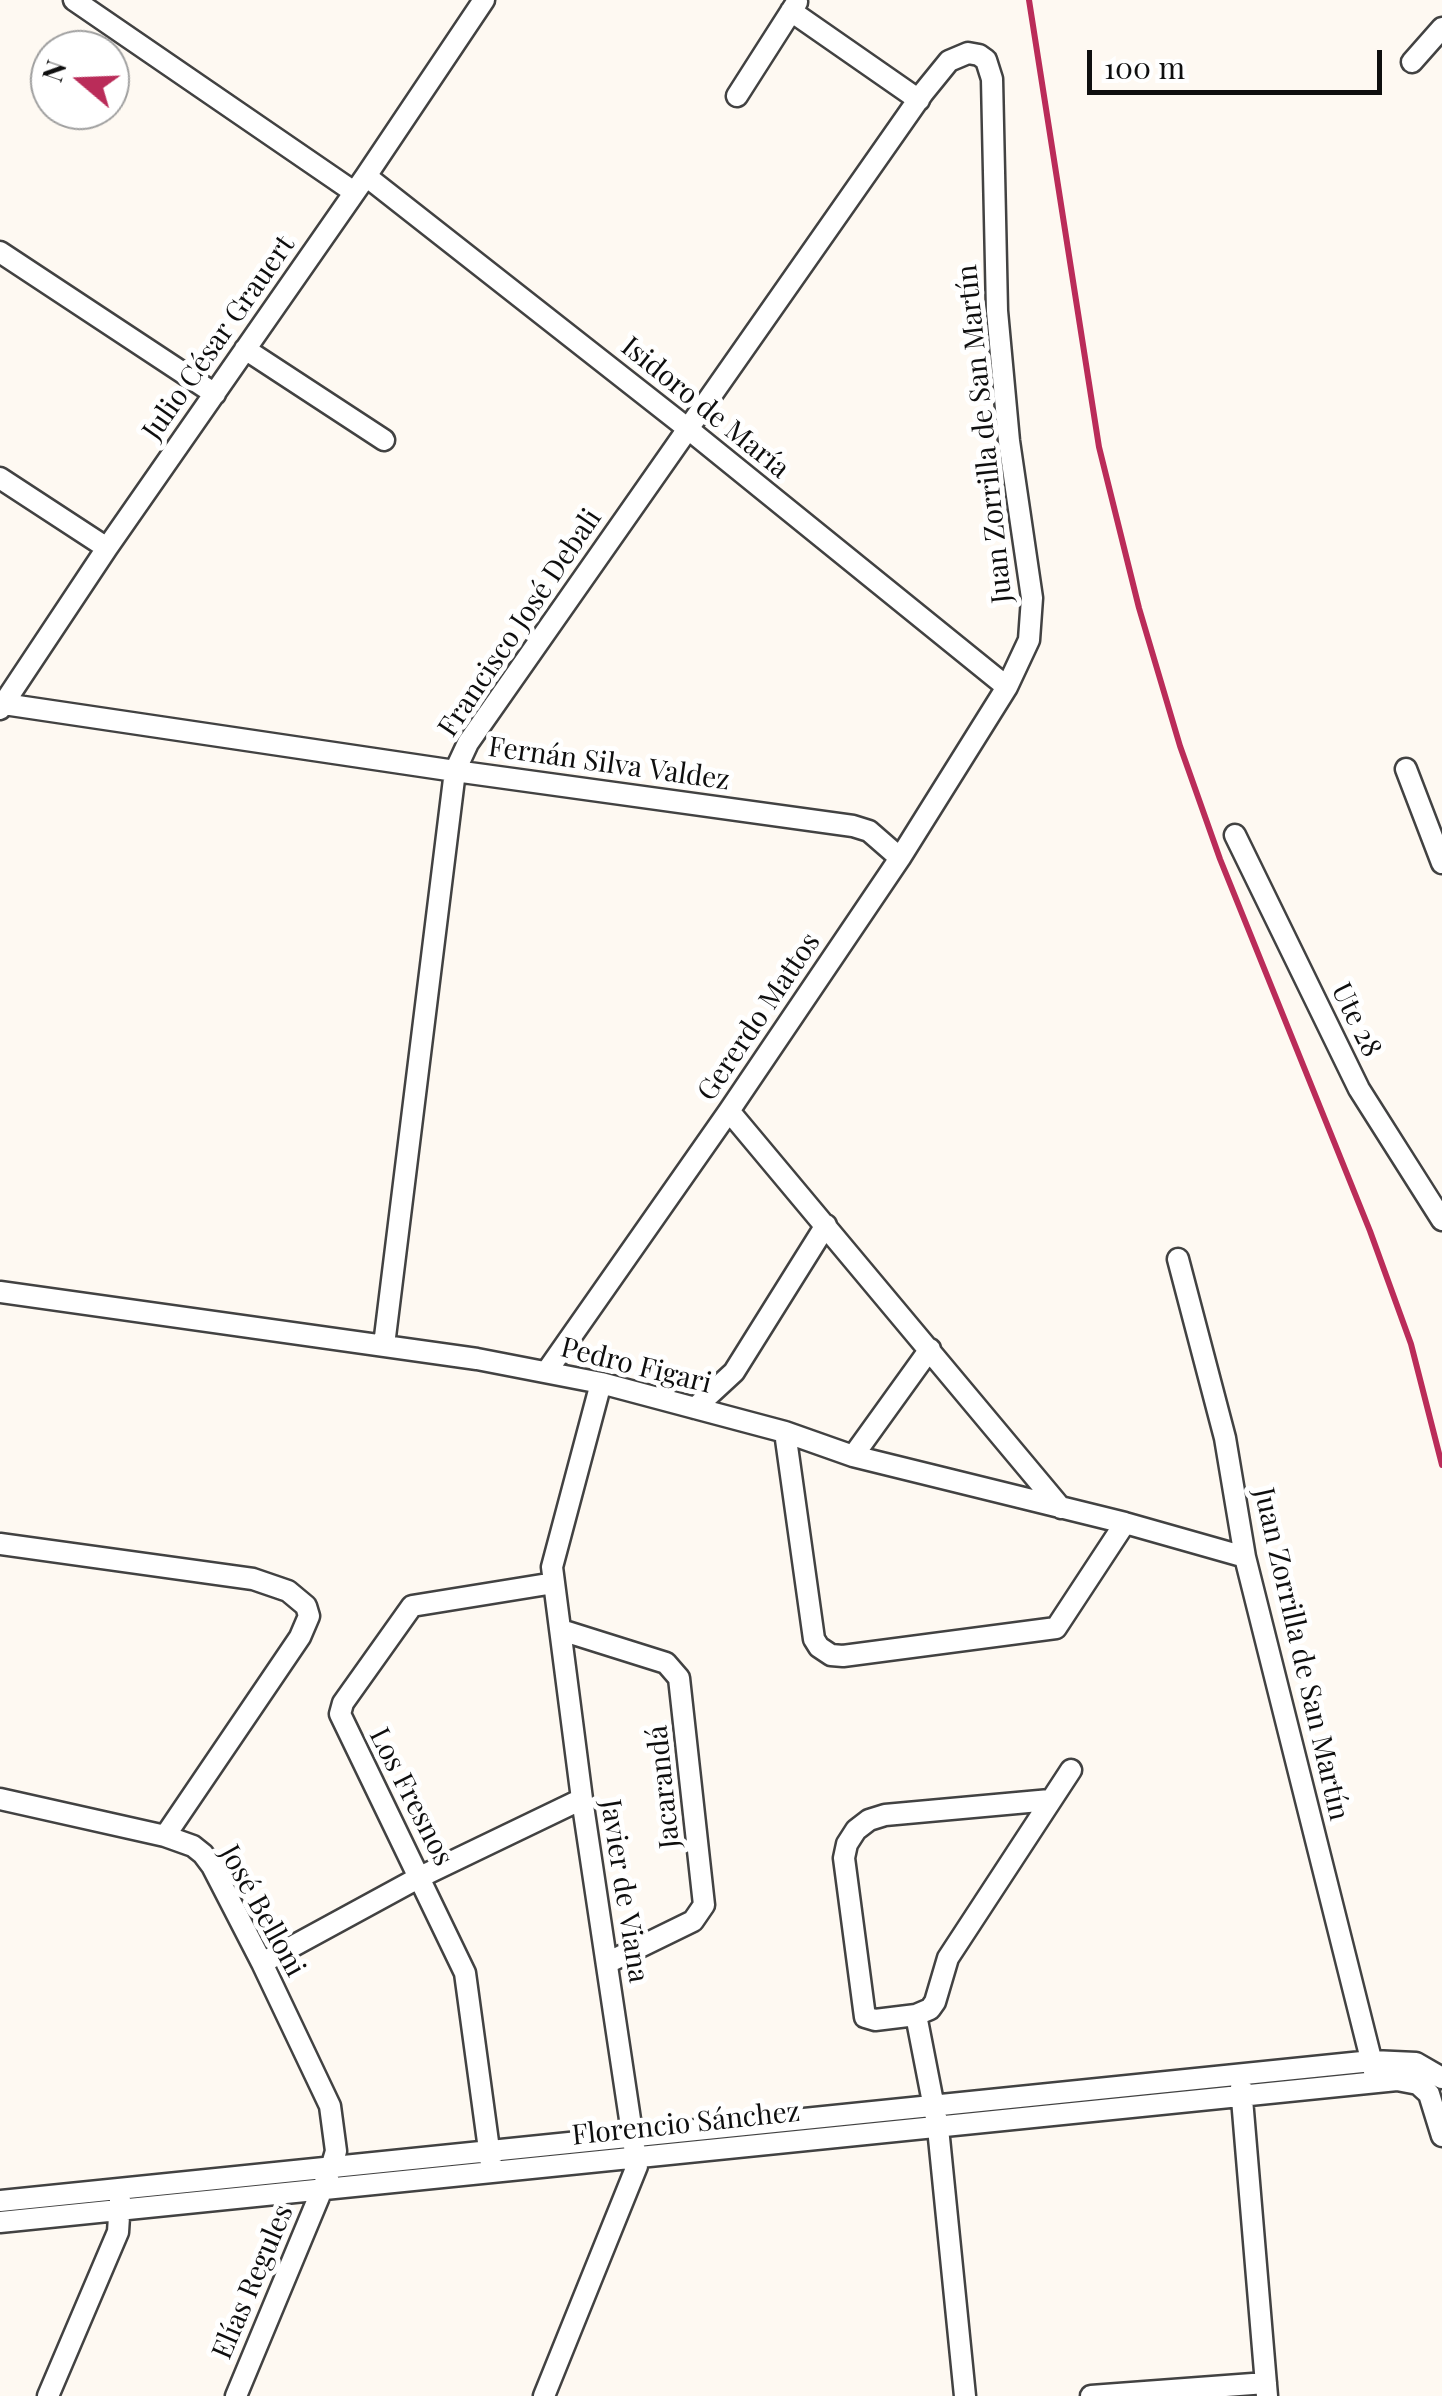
<!DOCTYPE html>
<html>
<head>
<meta charset="utf-8">
<style>
  body { margin:0 }
  #map { position:relative; width:1442px; height:2396px; overflow:hidden; background:#fef9f2; font-family:"Playfair Display",serif }
  canvas { display:block }
  .north { position:absolute; left:30px; top:30px; width:100px; height:100px; box-sizing:border-box; background:#fff; border:2px solid #9f9f9f; border-radius:50%; rotate:289deg; font-size:28px; font-weight:700; line-height:40px; text-align:center; color:#0f0f0f }
  .north::after { content:''; display:block; margin:auto; width:35px; height:45px; background:#ba2c59; clip-path:polygon(50% 0,100% 100%,50% 72%,0 100%) }
  .scale { position:absolute; left:1087px; top:50px; width:295px; height:45px; box-sizing:border-box; border:5px solid #0f0f0f; border-top:0; padding-left:12px; font-size:30px; line-height:35px; white-space:nowrap; color:#0f0f0f; -webkit-text-stroke:8px #fff; paint-order:stroke }
</style>
</head>
<body>
<div id="map">
<canvas width="1442" height="2396"></canvas>
<div class="north">N</div>
<div class="scale">100 m</div>
</div>
<script>
const ctx = document.querySelector('canvas').getContext('2d');
ctx.lineJoin = 'round';
const poly = rows => new Path2D(rows.map(r => 'M' + r).join(''));
function strokePath(path, color, width, dash) { ctx.strokeStyle = color; ctx.lineWidth = width; ctx.lineCap = dash ? 'butt' : 'round'; ctx.setLineDash(dash || []); ctx.stroke(path); }
function write(font, color, halo, rows, align = 'center') {
  ctx.font = font + ' "Playfair Display",serif'; ctx.lineWidth = 10; ctx.setLineDash([]); ctx.textBaseline = 'middle'; ctx.strokeStyle = halo; ctx.fillStyle = color; for (const [text, x, y, turn = 0] of rows) {
    ctx.save(); ctx.translate(x, y); ctx.rotate((+turn || 0) * Math.PI / 180); ctx.textAlign = isNaN(turn) ? turn : align; if (halo) ctx.strokeText(text, 0, 0); ctx.fillText(text, 0, 0); ctx.restore();
  }
}
const minor = poly([
  [74,0,354,192],
  [791,11,919,100],
  [1412,62,1442,28],
  [737,96,797,2],
  [366,176,687,428,1007,687],
  [0,252,215,394],
  [245,349,384,440],
  [0,478,107,548],
  [4,704,455,771,853,826,869,831,900,858],
  [0,709,107,548,366,176,484,0],
  [1406,769,1442,863],
  [1235,835,1359,1089,1442,1220],
  [729,1111,1061,1508],
  [1178,1259,1225,1438,1245,1557,1375,2075],
  [0,1292,477,1359,601,1383,785,1432,853,1456,1125,1523,1245,1557],
  [384,1345,455,771,468,743,923,93,949,61,968,53,979,55,986,60,992,79,997,311,1009,441,1032,598,1029,640,1007,687,900,858,729,1111,547,1371],
  [695,1408,734,1372,826,1225],
  [785,1432,814,1639,819,1647,831,1655,843,1656,1056,1628,1125,1523],
  [853,1456,930,1349],
  [0,1544,253,1579,288,1591,306,1606,309,1616,300,1637,165,1836],
  [561,1630,666,1663,679,1678,704,1905,693,1921,607,1963],
  [0,1799,165,1836,193,1846,203,1854,212,1866,262,1963,330,2106,336,2151,331,2168,236,2396],
  [1050,1800,885,1815,869,1820,856,1830,847,1844,844,1858,865,2017,875,2020,916,2015,930,2009,935,2002,948,1958,1071,1770],
  [262,1963,420,1877,582,1799],
  [916,2015,938,2128,965,2396],
  [1241,2087,1267,2396],
  [491,2164,465,1973,340,1714,343,1703,412,1606,554,1583],
  [0,2201,1372,2061,1416,2063,1442,2078],
  [0,2222,1397,2080,1418,2084,1429,2094,1442,2136],
  [48,2396,118,2232,120,2201],
  [544,2396,637,2166,582,1799,552,1567,601,1383],
  [1091,2396,1266,2383]
]);
strokePath(minor, '#424242', 25);
strokePath(minor, '#fff', 20);
strokePath(poly([
  [1029,0,1099,447,1139,608,1180,746,1220,859,1370,1231,1411,1344,1442,1465]
]), '#ba2c59', 6);
write('28px', '#0f0f0f', '#fff', [
  ["Julio César Grauert",219,338,-55],
  ["Isidoro de María",705,408,39],
  ["Juan Zorrilla de San Martín",985,434,-96],
  ["Francisco José Debali",520,623,-56],
  ["Fernán Silva Valdez",609,764,8],
  ["Gererdo Mattos",759,1017,-56],
  ["Ute 28",1356,1020,64],
  ["Pedro Figari",636,1366,14],
  ["Juan Zorrilla de San Martín",1301,1654,77],
  ["Jacarandá",664,1787,-96],
  ["Los Fresnos",411,1797,63],
  ["Javier de Viana",624,1891,81],
  ["José Belloni",262,1911,61],
  ["Florencio Sánchez",686,2124,-6],
  ["Elías Regules",253,2282,-67]
]);
</script>
</body>
</html>
